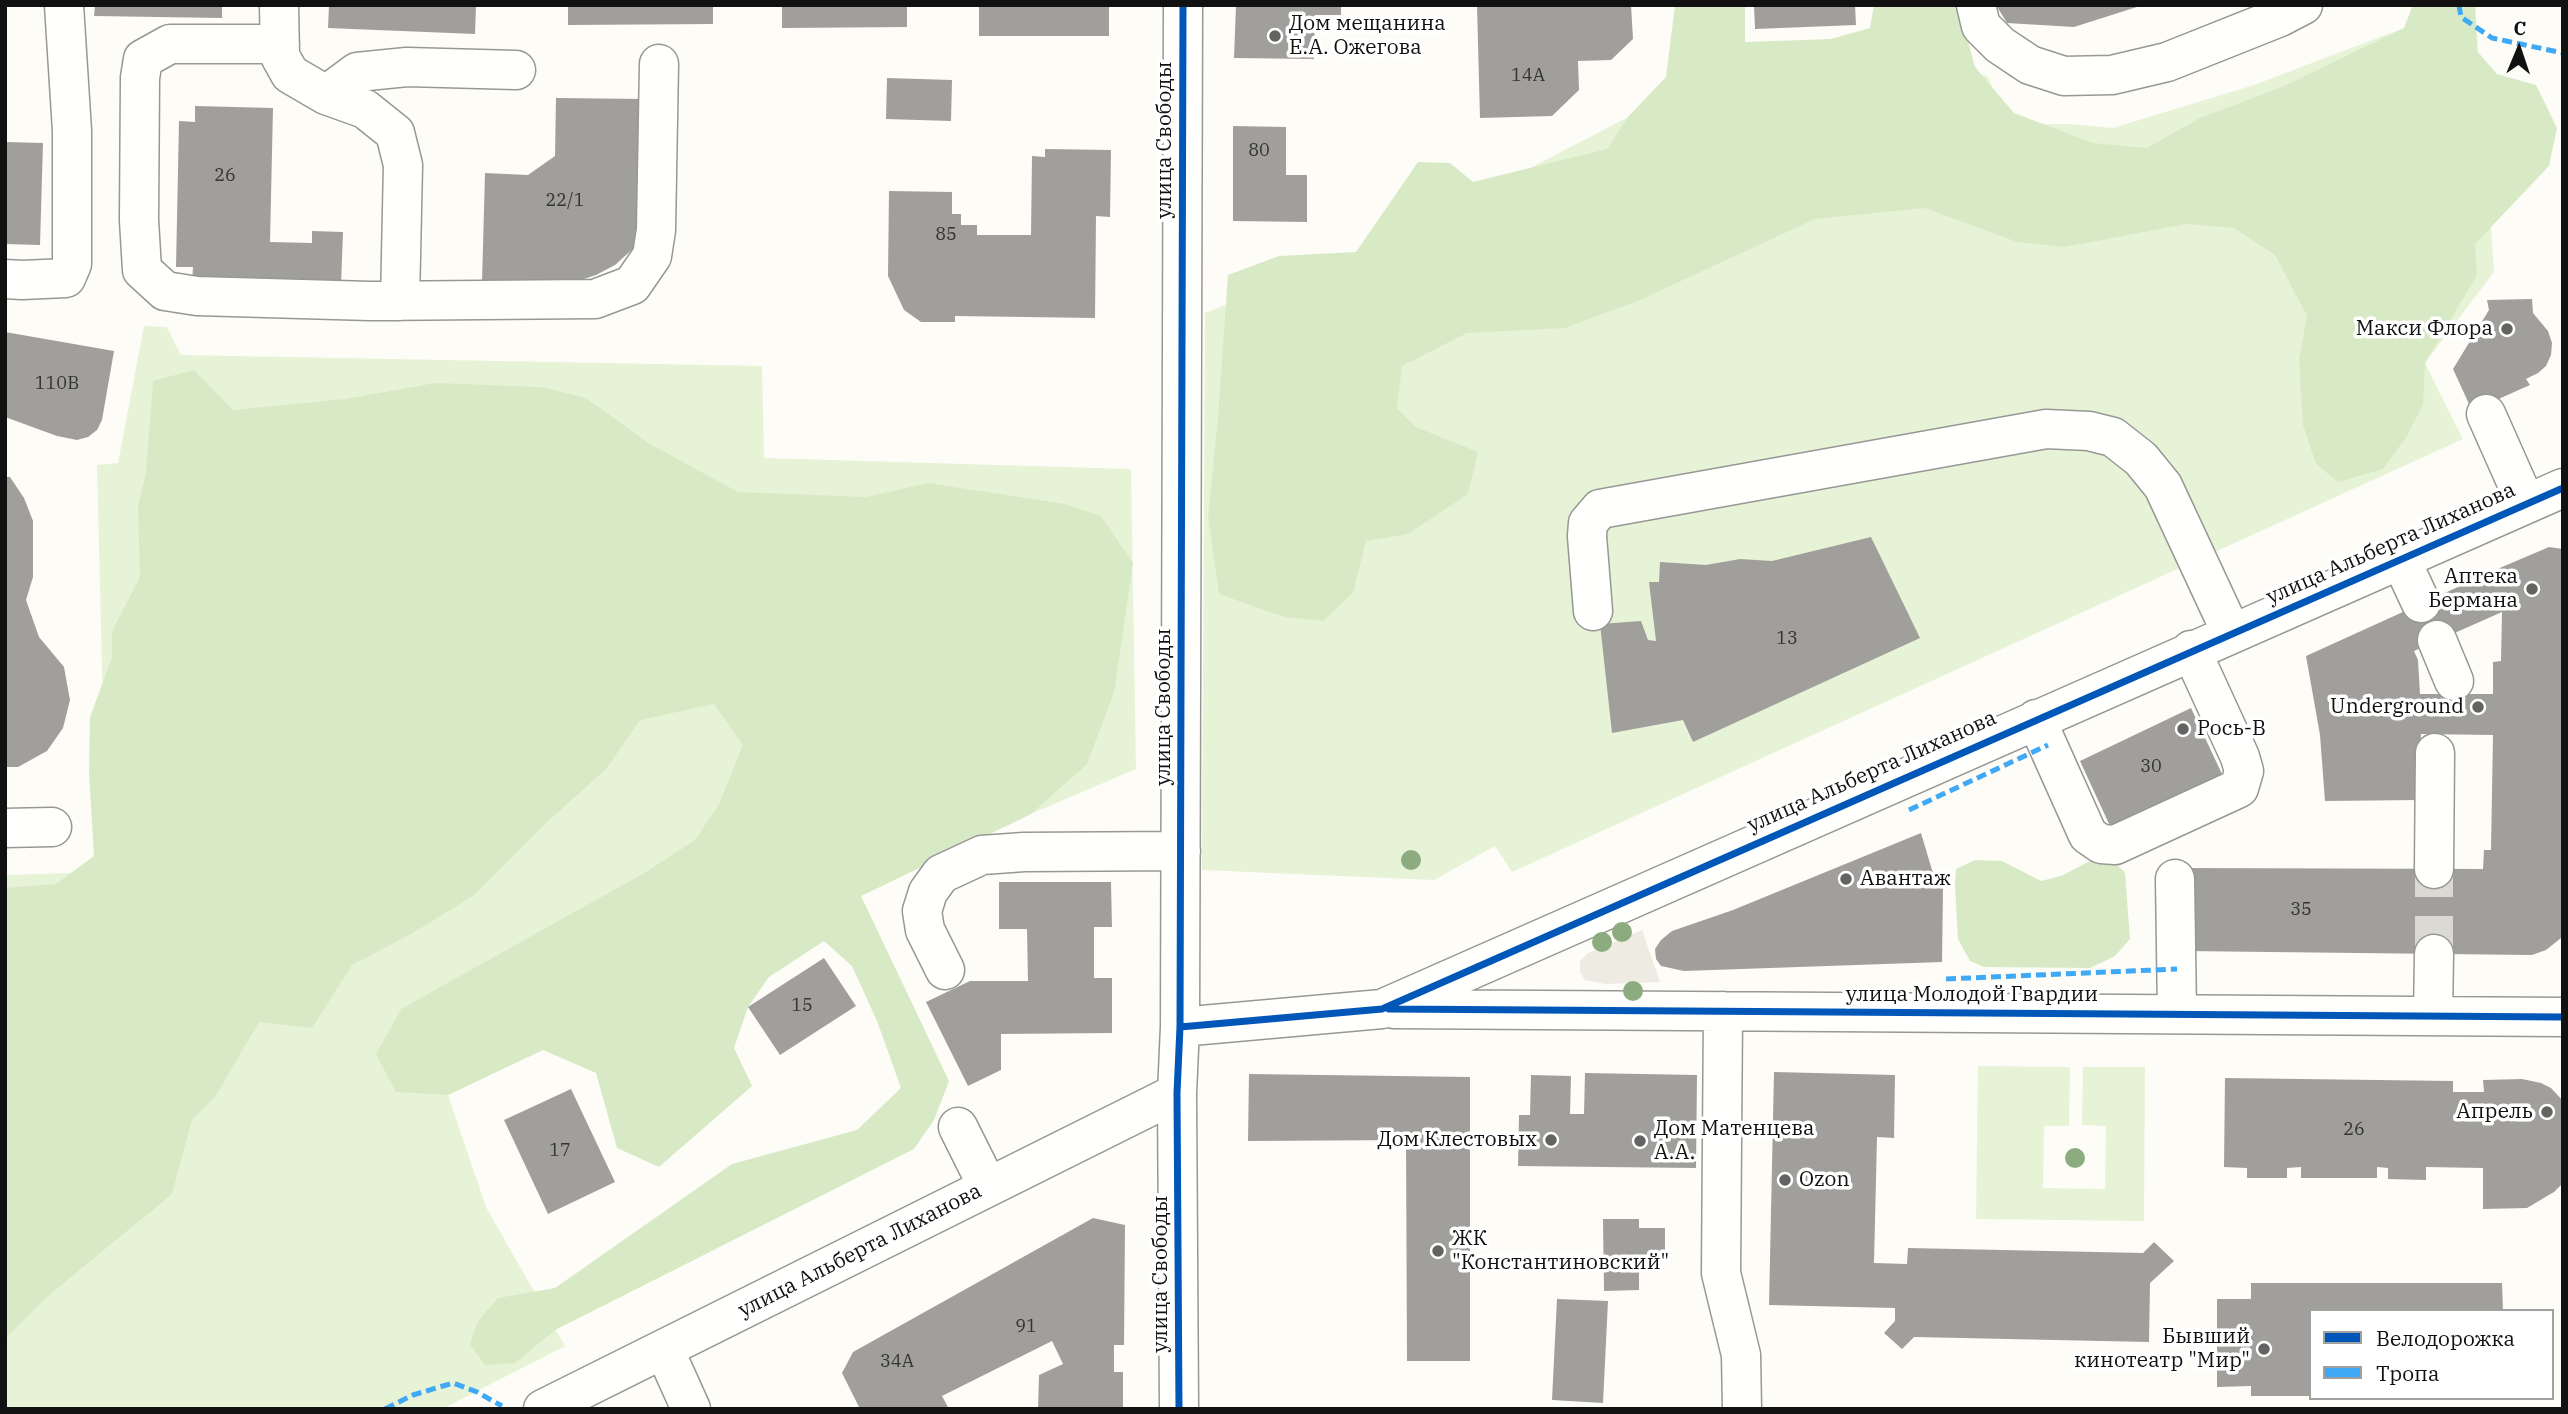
<!DOCTYPE html>
<html>
<head>
<meta charset="utf-8">
<style>
  body { margin:0 }
  #map { position:relative; width:2568px; height:1414px; overflow:hidden; background:#fdfcf7; font-family:"IBM Plex Serif",serif }
  canvas { display:block }
  .frame { position:absolute; inset:0; border:7px solid #111; pointer-events:none }
  .legend { position:absolute; left:2309px; top:1309px; width:245px; height:91px; box-sizing:border-box; background:#fff; border:2px solid #a0a0a0; margin:0; padding:9px 12px; list-style:none; font-size:21px; color:#111 }
  .legend li { display:flex; align-items:center; gap:14px; height:35px }
  .legend b { width:35px; border:2px solid #a0a0a0 }
  .north { position:absolute; left:2484px; top:14px; width:70px; height:70px; -webkit-text-stroke:5px #fff; paint-order:stroke; rotate:2deg; font-size:19px; font-weight:700; line-height:28px; text-align:center; color:#111 }
  .north::after { content:''; display:block; margin:auto; width:24px; height:32px; background:#111; clip-path:polygon(50% 0,100% 100%,50% 72%,0 100%) }
</style>
</head>
<body>
<div id="map">
<canvas width="2568" height="1414"></canvas>
<div class="frame"></div>
<ul class="legend">
<li><b style="height:9px;background:#0057b8"></b>Велодорожка</li>
<li><b style="height:9px;background:#3fa9f5"></b>Тропа</li>
</ul>
<div class="north">С</div>
</div>
<script>
const ctx = document.querySelector('canvas').getContext('2d');
ctx.lineJoin = 'round';
function fillPath(path, color) { ctx.fillStyle = color; ctx.fill(path, 'evenodd'); }
const poly = rows => new Path2D(rows.map(r => 'M' + r).join(''));
function strokePath(path, color, width, dash) { ctx.strokeStyle = color; ctx.lineWidth = width; ctx.lineCap = dash ? 'butt' : 'round'; ctx.setLineDash(dash || []); ctx.stroke(path); }
function write(font, color, halo, rows, align = 'center') {
  ctx.font = font + ' "IBM Plex Serif",serif'; ctx.lineWidth = 7; ctx.setLineDash([]); ctx.textBaseline = 'middle'; ctx.strokeStyle = halo; ctx.fillStyle = color; for (const [text, x, y, turn = 0] of rows) {
    ctx.save(); ctx.translate(x, y); ctx.rotate((+turn || 0) * Math.PI / 180); ctx.textAlign = isNaN(turn) ? turn : align; if (halo) ctx.strokeText(text, 0, 0); ctx.fillText(text, 0, 0); ctx.restore();
  }
}
fillPath(poly([
  [2413,5,2475,5,2494,272,2425,363,2463,439,1512,872,1495,846,1434,880,1202,870,1205,313,1403,234,1690,85,1961,71,1987,76,2011,125,2068,124,2113,128,2254,85,2404,28],
  [144,326,167,327,181,355,762,366,764,458,1131,469,1136,769,1031,814,448,1095,486,1207,565,1346,442,1409,5,1409,5,875,107,872,97,465,118,463],
  [1978,1066,2070,1067,2069,1126,2044,1126,2043,1188,2105,1189,2106,1126,2082,1125,2083,1067,2145,1067,2144,1221,1976,1219]
]), '#e7f3d7');
fillPath(poly([
  [1675,5,1745,5,1745,42,1831,39,1870,28,1874,5,1962,5,1963,23,1975,67,2014,113,2093,143,2147,148,2200,118,2282,87,2404,28,2413,5,2475,5,2477,51,2497,74,2536,85,2557,128,2549,166,2475,244,2477,275,2425,363,2423,405,2407,436,2383,469,2338,482,2316,464,2303,425,2299,360,2307,316,2275,255,2234,228,2186,224,2065,247,2017,242,1925,208,1815,219,1640,300,1565,328,1467,333,1402,366,1397,408,1416,427,1478,452,1468,494,1408,534,1366,541,1353,593,1323,621,1284,617,1219,594,1208,516,1218,418,1228,275,1279,256,1356,252,1418,162,1450,163,1473,182,1607,149,1628,117,1666,77],
  [194,370,233,410,345,399,435,383,542,387,586,398,650,444,738,492,866,497,928,483,1065,504,1101,516,1133,563,1114,693,1087,764,1031,814,861,896,949,1081,934,1120,914,1149,555,1330,515,1363,485,1365,470,1344,478,1321,498,1298,555,1288,732,1164,857,1130,901,1088,877,1021,852,966,824,941,769,977,748,1007,734,1048,752,1086,659,1167,617,1148,596,1073,543,1050,448,1095,396,1092,376,1054,401,1009,646,872,695,840,719,804,743,745,714,704,640,720,606,769,548,821,473,896,411,934,352,965,312,1028,259,1022,215,1097,192,1120,172,1194,49,1295,5,1339,5,888,56,884,94,856,89,772,90,717,112,658,112,631,140,577,138,507,146,472,153,381],
  [2094,859,2112,859,2125,873,2130,939,2115,956,2090,968,1984,967,1970,961,1958,939,1955,885,1956,869,1975,860,2002,861,2041,881,2061,876]
]), '#d8eac5');
fillPath(poly([
  [1642,930,1660,982,1605,984,1585,980,1580,972,1580,961,1588,953]
]), '#edebe2');
fillPath(poly([
  [95,5,222,5,222,18,94,16],
  [329,5,476,5,475,34,328,28],
  [568,5,713,5,713,24,568,25],
  [782,5,907,5,907,27,782,28],
  [979,5,1109,5,1109,36,979,36],
  [1236,5,1341,5,1341,15,1315,15,1314,59,1234,58],
  [1477,5,1631,5,1633,39,1611,60,1578,61,1579,90,1552,116,1480,118],
  [1754,5,1855,5,1856,25,1755,29],
  [1996,5,2140,5,2140,6,2074,27,2007,23],
  [887,78,952,80,951,121,886,119],
  [556,98,646,99,637,245,615,265,596,275,572,283,482,282,485,173,528,175,555,156],
  [195,106,273,108,270,242,312,243,312,231,343,232,341,286,192,283,193,267,176,267,179,121,195,122],
  [1233,126,1286,127,1286,175,1307,175,1307,222,1233,221],
  [5,142,43,143,40,245,5,244],
  [1045,149,1111,150,1110,217,1096,216,1095,318,955,316,955,322,921,322,904,310,888,276,889,191,952,192,952,214,961,214,961,225,977,225,977,235,1031,235,1032,156,1045,157],
  [2532,299,2533,313,2548,331,2552,343,2551,355,2546,366,2538,373,2526,379,2530,385,2494,401,2489,394,2469,404,2453,369,2489,310,2487,300],
  [5,332,114,351,102,420,97,430,88,437,77,440,57,436,5,417],
  [5,477,10,477,24,498,33,521,33,577,26,600,39,637,64,667,70,700,63,728,47,751,18,767,5,767],
  [1871,537,1920,638,1693,742,1683,720,1612,733,1600,624,1641,621,1648,640,1656,641,1649,582,1659,582,1660,562,1706,565,1740,559,1772,561],
  [2549,547,2563,549,2561,938,2546,950,2532,955,2184,951,2184,868,2483,869,2484,850,2491,850,2493,735,2421,734,2419,800,2325,801,2320,735,2306,656,2502,567],
  [2502,612,2501,661,2493,662,2493,694,2420,694,2418,660,2414,651],
  [2191,708,2222,774,2110,826,2080,761],
  [1921,833,1932,870,1943,889,1942,962,1684,971,1661,966,1656,959,1655,949,1661,940,1672,931,1733,910],
  [999,882,1111,882,1112,927,1094,927,1094,978,1112,978,1112,1033,1001,1034,1001,1070,968,1086,926,1002,970,981,1028,981,1027,929,999,929],
  [824,958,856,1006,780,1055,748,1007],
  [1774,1072,1895,1075,1894,1138,1877,1137,1874,1263,1907,1264,1908,1248,2143,1253,2154,1242,2174,1261,2150,1283,2149,1342,1914,1337,1902,1349,1884,1333,1895,1321,1895,1308,1769,1305],
  [1585,1073,1697,1075,1696,1168,1518,1166,1519,1115,1530,1115,1531,1075,1571,1076,1570,1114,1584,1114],
  [1249,1074,1470,1077,1470,1361,1407,1361,1406,1140,1248,1141],
  [2225,1078,2453,1081,2453,1092,2484,1092,2483,1080,2522,1079,2541,1083,2551,1088,2563,1101,2563,1183,2554,1192,2527,1208,2483,1209,2483,1168,2426,1167,2426,1180,2388,1179,2388,1168,2377,1167,2377,1178,2301,1178,2301,1167,2287,1168,2287,1178,2247,1178,2247,1168,2224,1167],
  [571,1089,615,1182,548,1214,504,1120],
  [1093,1218,1125,1225,1124,1345,1114,1345,1114,1372,1123,1372,1123,1409,1038,1409,1039,1375,1063,1364,1052,1341,942,1396,949,1409,860,1409,842,1373,853,1352],
  [1603,1219,1639,1219,1639,1228,1665,1228,1665,1259,1639,1259,1639,1290,1604,1291],
  [2251,1283,2502,1283,2503,1311,2311,1311,2311,1396,2251,1396,2251,1386,2217,1387,2217,1299,2251,1299],
  [1557,1299,1608,1301,1603,1403,1552,1400]
]), '#a19f9c');
strokePath(poly([
  [2434,954,2434,869]
]), '#dad9d4', 38, [38, 19]);
const minor = poly([
  [279,5,280,56,290,74,326,95,365,109,395,133,403,165,400,301],
  [1976,5,1981,26,2000,45,2030,65,2064,76,2112,75,2167,62,2280,17,2303,5],
  [280,44,170,44,143,59,140,78,139,220,142,270,165,291,197,296,370,301,595,299,632,285,652,256,656,230,659,64],
  [326,95,357,72,407,67,516,70],
  [5,279,22,280,66,278,72,264,72,131,64,5],
  [2486,414,2526,504],
  [2400,558,2421,603],
  [1593,611,1587,536,1588,523,1600,509,2046,429,2089,431,2113,437,2141,459,2163,486,2231,632],
  [2437,640,2454,681],
  [2036,719,2088,835,2101,844,2115,845,2239,788,2244,771,2240,757,2191,650],
  [5,828,52,827],
  [2434,869,2435,753],
  [2175,879,2177,1013],
  [945,970,925,930,922,911,928,892,941,874,982,855,1024,852,1181,851],
  [1394,1009,2563,1017],
  [1723,1011,1721,1273,1741,1355,1742,1409],
  [2433,1016,2434,954],
  [1180,1027,1382,1009,2563,488],
  [958,1127,988,1187],
  [664,1349,691,1409],
  [543,1409,1177,1093],
  [1179,1409,1177,1093,1180,1027,1183,5]
]);
strokePath(minor, '#979795', 41);
strokePath(minor, '#fffffe', 38);
strokePath(poly([
  [2459,5,2461,17,2492,38,2563,53],
  [1909,810,2048,745],
  [1946,979,2177,969],
  [385,1409,413,1395,453,1383,477,1392,502,1406]
]), '#3fa9f5', 5, [10, 5]);
strokePath(poly([
  [1389,1009,2563,1017],
  [1180,1027,1382,1009,2563,488],
  [1179,1409,1177,1093,1180,1027,1183,5]
]), '#0057b8', 7);
ctx.fillStyle = '#8cac80';
for (const [x, y] of [
  [1411,860],
  [1622,932],
  [1602,942],
  [1633,991],
  [2075,1158]
]) { ctx.beginPath(); ctx.arc(x, y, 10, 0, 2 * Math.PI); ctx.fill(); }
for (const [x, y, r, color] of [
  [1275,36,7,"#646362"],
  [2507,329,7,"#646362"],
  [2532,589,7,"#646362"],
  [2478,707,7,"#646362"],
  [2183,729,7,"#646362"],
  [1846,879,7,"#646362"],
  [2547,1112,7,"#646362"],
  [1551,1140,7,"#646362"],
  [1640,1141,7,"#646362"],
  [1785,1180,7,"#646362"],
  [1438,1251,7,"#646362"],
  [2264,1349,7,"#646362"]
]) { const dot = new Path2D(); dot.arc(x, y, r, 0, 2 * Math.PI); ctx.fillStyle = color; ctx.fill(dot); strokePath(dot, '#fff', 2.5); }
write('18px', '#353434', null, [
  ["14А",1528,76],
  ["80",1259,151],
  ["26",225,176],
  ["22/1",565,201],
  ["85",946,235],
  ["110В",57,384],
  ["13",1787,639],
  ["30",2151,767],
  ["35",2301,910],
  ["15",802,1006],
  ["26",2354,1130],
  ["17",560,1151],
  ["91",1026,1327],
  ["34А",897,1362]
]);
write('21px', '#111', '#fff', [
  ["Дом мещанина",1289,24],
  ["Е.А. Ожегова",1289,48],
  ["Макси Флора",2493,329,"right"],
  ["Аптека",2518,577,"right"],
  ["Бермана",2518,601,"right"],
  ["Underground",2464,707,"right"],
  ["Рось-В",2197,729],
  ["Авантаж",1860,879],
  ["Апрель",2533,1112,"right"],
  ["Дом Матенцева",1654,1129],
  ["А.А.",1654,1153],
  ["Дом Клестовых",1537,1140,"right"],
  ["Ozon",1799,1180],
  ["ЖК",1452,1239],
  ["\"Константиновский\"",1452,1263],
  ["Бывший",2250,1337,"right"],
  ["кинотеатр \"Мир\"",2250,1361,"right"]
], 'left');
write('21px', '#111', '#fff', [
  ["улица Свободы",1165,140,-90],
  ["улица Альберта Лиханова",2391,544,-24],
  ["улица Свободы",1164,707,-90],
  ["улица Альберта Лиханова",1872,772,-24],
  ["улица Молодой Гвардии",1972,995],
  ["улица Альберта Лиханова",860,1251,-27],
  ["улица Свободы",1161,1274,-90]
]);
</script>
</body>
</html>
